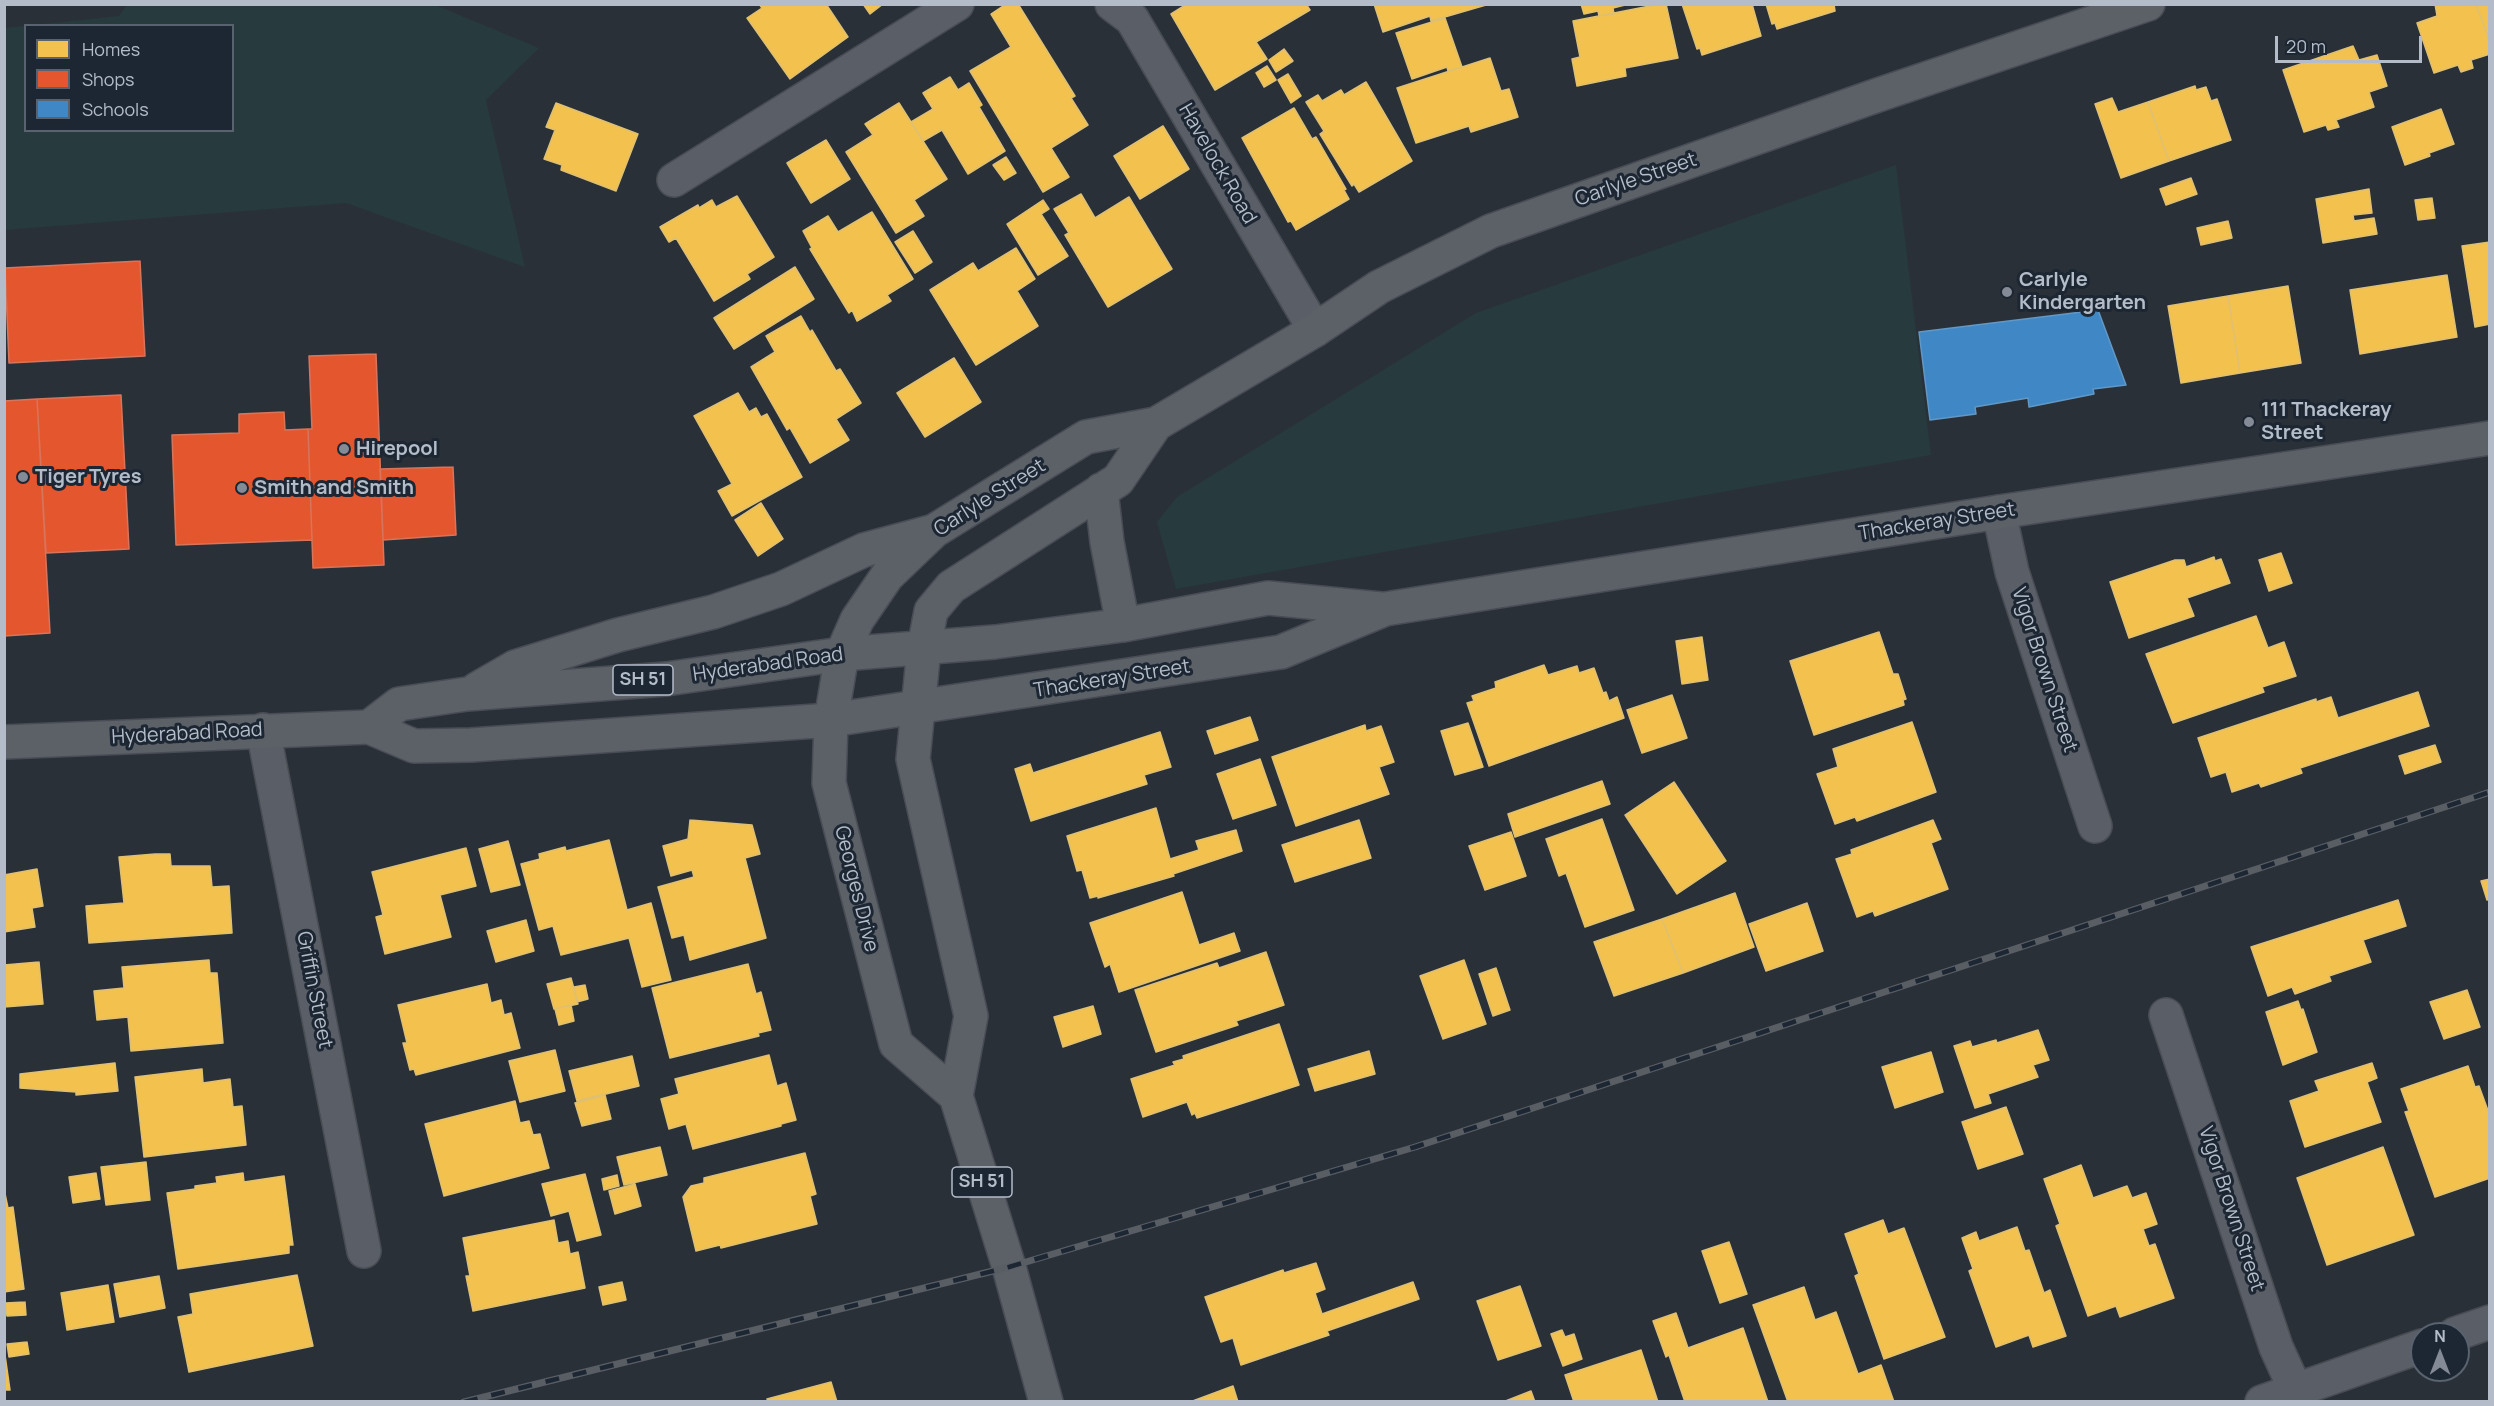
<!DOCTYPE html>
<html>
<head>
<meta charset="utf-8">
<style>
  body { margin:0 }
  #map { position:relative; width:2494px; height:1406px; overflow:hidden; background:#2a3038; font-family:Manrope,sans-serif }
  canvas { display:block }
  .frame { position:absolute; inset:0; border:6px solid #b4bcc9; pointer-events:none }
  .legend { position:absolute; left:24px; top:24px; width:210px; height:108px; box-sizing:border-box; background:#1d2633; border:2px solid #59626f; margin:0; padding:8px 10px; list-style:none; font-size:18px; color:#b4bcc9 }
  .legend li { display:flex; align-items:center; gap:12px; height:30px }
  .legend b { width:30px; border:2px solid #59626f }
  .north { position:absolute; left:2410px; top:1322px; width:60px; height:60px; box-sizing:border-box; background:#1d2633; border:2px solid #59626f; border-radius:50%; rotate:0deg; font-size:16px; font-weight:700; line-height:24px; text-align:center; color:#b4bcc9 }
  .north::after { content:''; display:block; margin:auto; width:21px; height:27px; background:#848b96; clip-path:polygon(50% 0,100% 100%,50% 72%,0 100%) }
  .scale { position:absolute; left:2275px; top:36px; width:147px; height:27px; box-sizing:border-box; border:3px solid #b4bcc9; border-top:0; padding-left:8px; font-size:18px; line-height:21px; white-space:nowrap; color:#b4bcc9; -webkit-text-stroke:4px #1d2633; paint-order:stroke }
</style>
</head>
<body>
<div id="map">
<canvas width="2494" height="1406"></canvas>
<div class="frame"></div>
<ul class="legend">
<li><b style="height:16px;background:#f2c14e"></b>Homes</li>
<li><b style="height:16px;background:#e4572e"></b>Shops</li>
<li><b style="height:16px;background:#3f88c5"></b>Schools</li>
</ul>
<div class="north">N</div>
<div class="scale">20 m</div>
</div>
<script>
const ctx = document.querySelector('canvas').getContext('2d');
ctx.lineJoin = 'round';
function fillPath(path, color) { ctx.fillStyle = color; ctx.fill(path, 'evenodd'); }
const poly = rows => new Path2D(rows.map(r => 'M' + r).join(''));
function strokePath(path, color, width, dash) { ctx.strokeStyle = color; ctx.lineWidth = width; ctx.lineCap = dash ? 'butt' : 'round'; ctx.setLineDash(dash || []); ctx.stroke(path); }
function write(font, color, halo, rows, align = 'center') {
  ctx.font = font + ' Manrope,sans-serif'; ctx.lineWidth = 6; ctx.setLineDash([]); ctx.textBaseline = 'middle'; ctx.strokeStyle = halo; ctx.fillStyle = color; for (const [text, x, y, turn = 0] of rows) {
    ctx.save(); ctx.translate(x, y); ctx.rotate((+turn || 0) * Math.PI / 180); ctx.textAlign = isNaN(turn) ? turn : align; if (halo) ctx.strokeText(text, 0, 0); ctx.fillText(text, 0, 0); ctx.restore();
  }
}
fillPath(poly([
  [435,5,539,48,486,100,525,267,346,203,5,230,5,28,119,16,127,5],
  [26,26,232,26,232,130,26,130],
  [1896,165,1931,455,1176,589,1157,522,1177,497,1476,313]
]), '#273a3e');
const homes = poly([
  [759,4,826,4,848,37,790,79,747,18,762,8,759,4],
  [863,4,883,4,870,14,863,4],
  [1006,4,1018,4,1075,96,1071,98,1088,125,1051,148,1069,177,1043,192,970,71,1011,47,991,14,1006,4],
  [1187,4,1306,4,1310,10,1256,42,1267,59,1215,90,1171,14,1187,4],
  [1374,4,1486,4,1486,5,1431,21,1430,16,1383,32,1374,4],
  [1581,4,1629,4,1613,8,1614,14,1599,16,1598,11,1584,14,1581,4],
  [1660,4,1666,4,1678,58,1625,68,1626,76,1577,86,1572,59,1580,57,1573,21,1660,4],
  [1682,4,1752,4,1761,36,1702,55,1700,48,1697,49,1682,4],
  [1766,4,1834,4,1835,11,1777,29,1775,23,1772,24,1766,4],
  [2476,4,2490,4,2490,43,2476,4],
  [2476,4,2490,43,2490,54,2471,60,2473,68,2461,72,2458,65,2434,73,2417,23,2437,16,2435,4,2476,4],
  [1445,18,1462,67,1448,71,1447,67,1412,79,1396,33,1445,18],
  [2353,46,2359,60,2377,55,2387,86,2369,92,2374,107,2336,120,2339,127,2328,130,2326,125,2304,132,2283,70,2353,46],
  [1284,49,1293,61,1276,72,1269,60,1284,49],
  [1490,58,1501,91,1509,89,1518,117,1471,132,1469,126,1416,143,1397,88,1490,58],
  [1267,66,1276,80,1264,87,1256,73,1267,66],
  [1288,74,1301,96,1291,103,1278,80,1288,74],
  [950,77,958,90,969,83,982,105,979,107,1005,151,968,174,942,130,923,141,911,122,933,109,923,93,950,77],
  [1366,82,1412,161,1359,192,1354,184,1352,186,1320,134,1324,131,1306,102,1318,95,1322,101,1341,90,1344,95,1366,82],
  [2195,86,2196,90,2206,87,2211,101,2217,99,2231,140,2169,161,2148,102,2195,86],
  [2112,98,2118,112,2148,102,2169,161,2121,178,2095,104,2112,98],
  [556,103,638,134,616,191,561,170,562,165,544,159,555,130,546,127,556,103],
  [899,103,947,179,914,200,924,216,896,233,846,152,873,135,865,124,899,103],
  [1294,108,1312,139,1316,137,1346,189,1344,190,1349,199,1296,230,1291,221,1288,222,1242,138,1294,108],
  [2441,109,2454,144,2429,153,2430,156,2405,165,2392,127,2441,109],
  [1163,126,1189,169,1140,199,1114,156,1163,126],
  [826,140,850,179,811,203,787,163,826,140],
  [1006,157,1016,173,1004,180,993,165,1006,157],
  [2191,178,2197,194,2166,205,2160,189,2191,178],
  [2369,189,2372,213,2353,215,2354,221,2374,218,2377,234,2323,243,2316,199,2369,189],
  [1081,194,1095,218,1129,197,1172,269,1108,307,1065,235,1069,233,1054,209,1081,194],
  [737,196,774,257,747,274,750,279,714,301,676,238,669,242,660,227,698,205,699,208,712,200,716,207,737,196],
  [2432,198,2435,218,2418,220,2415,200,2432,198],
  [1043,200,1049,209,1041,214,1068,256,1038,275,1007,224,1043,200],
  [872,212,913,279,887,295,891,301,857,321,852,310,849,313,810,249,812,248,803,231,828,216,838,232,872,212],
  [2228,221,2232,238,2201,245,2197,228,2228,221],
  [913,231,932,262,915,273,895,242,913,231],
  [2490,242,2490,324,2475,327,2462,246,2490,242],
  [1016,248,1035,279,1017,291,1038,326,976,365,930,290,973,263,978,271,1016,248],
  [795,267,814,299,734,349,714,318,795,267],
  [2447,275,2457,337,2360,354,2350,290,2447,275],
  [2288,286,2301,363,2240,373,2228,296,2288,286],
  [2228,296,2240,373,2181,383,2168,306,2228,296],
  [801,316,810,332,812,330,836,371,840,369,861,403,836,419,849,440,810,463,790,428,787,430,751,367,775,352,766,336,801,316],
  [954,358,981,402,925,437,897,393,954,358],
  [738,393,749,412,756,408,761,417,767,414,802,477,732,516,718,491,732,484,694,416,738,393],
  [761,503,783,539,758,556,735,520,761,503],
  [2281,553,2292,583,2269,591,2259,560,2281,553],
  [2214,557,2215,561,2221,559,2230,583,2187,598,2194,616,2129,638,2110,582,2175,560,2184,560,2186,567,2214,557],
  [2256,616,2268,648,2284,642,2296,676,2262,687,2264,692,2173,723,2146,654,2256,616],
  [1879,632,1893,674,1898,674,1906,699,1903,700,1904,705,1814,735,1790,661,1879,632],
  [1702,637,1708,680,1682,684,1676,641,1702,637],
  [1544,665,1548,675,1577,666,1579,673,1594,668,1603,693,1606,692,1609,701,1617,697,1624,718,1489,766,1467,703,1474,701,1472,696,1496,688,1495,682,1544,665],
  [2418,692,2429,726,2300,768,2302,773,2261,787,2259,783,2232,792,2226,772,2211,777,2198,738,2316,699,2316,702,2331,697,2338,718,2418,692],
  [1672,695,1687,738,1642,753,1627,710,1672,695],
  [1250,717,1258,740,1215,754,1207,731,1250,717],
  [1912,722,1936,792,1857,821,1855,817,1835,824,1817,774,1838,767,1833,749,1912,722],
  [1468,723,1483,767,1455,775,1441,731,1468,723],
  [1365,725,1366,731,1381,726,1394,762,1379,767,1389,794,1296,826,1272,757,1365,725],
  [1160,732,1171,767,1144,775,1147,784,1031,821,1015,769,1030,764,1033,773,1160,732],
  [2435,745,2441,762,2405,774,2399,756,2435,745],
  [1260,759,1276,805,1233,819,1217,774,1260,759],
  [1602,781,1610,804,1515,837,1508,814,1602,781],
  [1674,782,1726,861,1677,894,1625,815,1674,782],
  [1156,808,1170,859,1199,850,1196,841,1236,830,1242,851,1173,874,1174,876,1098,898,1098,896,1090,898,1082,870,1077,871,1067,836,1156,808],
  [1602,819,1634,910,1585,927,1566,873,1559,876,1546,839,1602,819],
  [690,820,752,825,760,854,745,858,766,938,690,960,684,935,672,938,658,887,694,877,692,870,671,876,663,846,688,839,690,820],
  [1359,820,1371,858,1295,882,1282,845,1359,820],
  [1933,820,1941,839,1931,843,1948,889,1875,916,1873,911,1857,917,1836,859,1852,854,1851,850,1933,820],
  [1511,832,1526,876,1485,890,1469,846,1511,832],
  [609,840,627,910,651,903,671,980,642,987,629,938,561,955,553,926,539,930,521,864,540,859,539,854,565,847,566,851,609,840],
  [508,841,520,885,491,892,479,849,508,841],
  [466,848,476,886,440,895,451,937,385,954,376,917,383,915,372,872,466,848],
  [155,854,170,854,171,866,210,866,212,887,229,886,232,933,89,943,86,906,124,903,119,857,155,854],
  [37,869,43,906,32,908,35,927,4,932,4,875,37,869],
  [2490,879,2490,899,2487,900,2481,881,2490,879],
  [1182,892,1199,945,1234,933,1240,951,1119,992,1110,964,1105,967,1090,923,1182,892],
  [1735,893,1754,947,1683,973,1662,919,1735,893],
  [2398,900,2406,926,2363,940,2371,962,2329,976,2331,981,2295,994,2292,987,2268,996,2251,947,2398,900],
  [1807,903,1823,951,1766,971,1749,924,1807,903],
  [1662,919,1683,973,1614,996,1594,942,1662,919],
  [526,920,534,951,496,962,487,931,526,920],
  [1266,952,1284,1005,1236,1021,1238,1025,1156,1052,1135,990,1217,963,1219,968,1266,952],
  [209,960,210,973,217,973,223,1043,131,1051,128,1017,97,1020,94,991,124,988,122,967,209,960],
  [1464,960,1486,1024,1443,1039,1420,976,1464,960],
  [39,962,43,1004,4,1007,4,965,39,962],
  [748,964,756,994,761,992,771,1030,758,1033,759,1036,670,1058,652,988,748,964],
  [1496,968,1510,1010,1493,1016,1479,974,1496,968],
  [571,978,578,1004,554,1009,547,984,571,978],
  [487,984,491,1003,501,1000,504,1015,511,1013,520,1048,416,1075,414,1069,410,1070,403,1043,407,1043,398,1005,487,984],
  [585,985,588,999,577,1002,574,987,585,985],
  [2467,990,2480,1027,2444,1039,2430,1002,2467,990],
  [2298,1001,2301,1010,2303,1009,2317,1052,2283,1065,2266,1012,2298,1001],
  [571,1005,574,1021,559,1025,555,1009,571,1005],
  [1093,1006,1101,1034,1063,1047,1054,1017,1093,1006],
  [1279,1024,1299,1085,1197,1118,1195,1113,1192,1115,1187,1102,1143,1117,1131,1079,1175,1065,1173,1062,1184,1059,1183,1056,1279,1024],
  [2038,1030,2049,1060,2033,1065,2038,1077,1988,1094,1991,1103,1975,1108,1954,1046,1970,1041,1972,1047,1996,1040,1997,1043,2038,1030],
  [555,1050,565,1091,520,1102,509,1061,555,1050],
  [1369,1051,1375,1074,1315,1091,1308,1069,1369,1051],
  [1931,1052,1943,1092,1895,1108,1882,1067,1931,1052],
  [769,1055,777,1086,786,1083,796,1120,781,1124,781,1126,693,1149,686,1124,669,1129,661,1099,679,1094,675,1079,769,1055],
  [632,1056,639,1086,577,1101,569,1071,632,1056],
  [115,1063,118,1091,76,1095,76,1092,20,1088,20,1074,115,1063],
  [2372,1063,2377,1078,2367,1082,2381,1122,2305,1147,2290,1101,2319,1091,2315,1081,2372,1063],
  [2468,1066,2475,1087,2479,1086,2490,1116,2490,1178,2435,1197,2405,1112,2409,1111,2401,1089,2468,1066],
  [202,1069,203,1083,230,1079,233,1107,242,1106,246,1145,144,1157,135,1077,202,1069],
  [605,1095,611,1119,582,1126,575,1103,605,1095],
  [515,1101,520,1123,529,1121,533,1135,540,1134,549,1168,444,1196,425,1124,515,1101],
  [2006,1107,2023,1154,1978,1169,1962,1122,2006,1107],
  [660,1147,667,1175,624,1185,617,1157,660,1147],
  [2383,1147,2414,1235,2327,1265,2297,1178,2383,1147],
  [805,1153,816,1194,810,1196,817,1224,721,1248,720,1245,696,1251,683,1197,691,1186,704,1183,704,1178,805,1153],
  [146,1162,150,1200,106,1205,101,1167,146,1162],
  [2081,1165,2093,1198,2127,1186,2132,1198,2146,1193,2157,1224,2143,1229,2149,1246,2155,1244,2174,1298,2120,1317,2116,1306,2088,1316,2056,1226,2060,1224,2044,1179,2081,1165],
  [96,1173,100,1199,73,1203,69,1177,96,1173],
  [243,1173,244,1182,284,1176,293,1245,289,1245,289,1253,178,1269,167,1193,195,1189,195,1186,217,1183,216,1177,243,1173],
  [585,1174,601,1235,577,1241,569,1211,551,1216,542,1184,585,1174],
  [617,1175,619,1186,604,1190,602,1179,617,1175],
  [635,1184,641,1206,615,1214,609,1191,635,1184],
  [4,1189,8,1208,13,1207,24,1289,4,1292,4,1189],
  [554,1220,558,1243,568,1241,570,1254,578,1252,585,1288,473,1311,466,1276,470,1276,463,1238,554,1220],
  [1883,1220,1888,1234,1904,1228,1945,1337,1884,1359,1855,1276,1859,1274,1845,1234,1883,1220],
  [2017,1227,2025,1251,2029,1250,2044,1293,2050,1290,2066,1336,2033,1347,2029,1335,1996,1347,1969,1271,1973,1269,1962,1238,1976,1232,1979,1241,2017,1227],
  [1729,1242,1747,1294,1720,1303,1702,1251,1729,1242],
  [1316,1263,1325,1289,1315,1293,1322,1314,1413,1282,1419,1299,1327,1331,1329,1335,1241,1365,1233,1338,1221,1342,1205,1297,1283,1270,1284,1273,1316,1263],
  [297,1275,313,1346,189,1372,178,1317,193,1314,190,1294,297,1275],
  [159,1276,165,1308,120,1317,114,1284,159,1276],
  [622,1282,626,1300,603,1305,599,1287,622,1282],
  [108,1285,114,1322,67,1330,61,1293,108,1285],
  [1520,1286,1541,1346,1498,1360,1477,1301,1520,1286],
  [1804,1287,1815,1320,1836,1312,1858,1374,1881,1365,1894,1402,1788,1402,1753,1305,1804,1287],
  [25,1302,26,1315,7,1316,5,1303,25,1302],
  [1676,1313,1688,1348,1743,1328,1768,1402,1685,1402,1669,1355,1666,1357,1653,1321,1676,1313],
  [1562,1330,1565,1337,1574,1334,1582,1359,1563,1366,1551,1334,1562,1330],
  [27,1342,29,1354,9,1357,7,1344,27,1342],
  [4,1348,10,1390,4,1390,4,1348],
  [1641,1350,1658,1402,1574,1402,1565,1375,1641,1350],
  [831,1382,837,1402,768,1402,767,1399,831,1382],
  [1233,1386,1238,1402,1190,1402,1233,1386],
  [1531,1391,1535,1402,1503,1402,1531,1391]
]);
fillPath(homes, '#f2c14e');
strokePath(homes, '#dfc073', 1.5);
const shops = poly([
  [140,261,145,356,9,363,5,268,140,261],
  [376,354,384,565,313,568,308,429,312,429,309,356,376,354],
  [121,395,129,549,46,553,37,399,121,395],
  [37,399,50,633,4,636,4,401,37,399],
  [284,412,285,430,308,429,312,540,176,545,172,435,239,433,239,414,284,412],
  [453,467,456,535,383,540,380,469,453,467]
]);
fillPath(shops, '#e4572e');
strokePath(shops, '#d6755c', 1.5);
const schools = poly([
  [2098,310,2126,385,2093,389,2094,394,2029,407,2028,398,1975,407,1976,414,1930,420,1919,332,2098,310]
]);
fillPath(schools, '#3f88c5');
strokePath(schools, '#6298c6', 1.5);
const minor = poly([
  [1112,4,1132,19,1315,330],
  [674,180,957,4],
  [1999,512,2012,572,2095,826],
  [263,730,364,1251],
  [2166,1015,2276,1347,2301,1402],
  [2455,1334,2490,1322],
  [2262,1402,2422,1346]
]);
const major = poly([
  [1101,490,1107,542,1123,625],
  [477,689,515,667,618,635,713,612,781,589,864,550,931,532],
  [369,727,399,704,467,694,666,679,842,654,995,642,1123,625,1268,598,1381,609],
  [4,742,369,727,414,746,471,745,831,720,1281,652,1385,609,1999,512,2490,438],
  [956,1096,896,1044,829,783,831,720,842,654,857,620,887,576,934,531,1086,437,1156,424,1315,330,1379,287,1491,231,1878,95,2148,4],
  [1046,1402,1009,1267,956,1096,971,1016,913,759,924,648,931,611,951,587,1118,480,1156,424]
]);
strokePath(minor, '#484c53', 36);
strokePath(major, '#484c55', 36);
strokePath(minor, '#5a5e66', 33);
strokePath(major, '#5c6168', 33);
const rail = poly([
  [464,1402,1009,1267,1415,1147,2490,792]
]);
strokePath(rail, '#595d64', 7);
strokePath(rail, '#1d2633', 4.5, [14]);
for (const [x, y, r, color] of [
  [2007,292,6,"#848b96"],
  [2249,422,6,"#848b96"],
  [344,449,6,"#848b96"],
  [23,477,6,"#848b96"],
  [242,488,6,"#848b96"]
]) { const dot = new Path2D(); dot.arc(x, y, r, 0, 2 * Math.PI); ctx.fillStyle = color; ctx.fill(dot); strokePath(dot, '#1d2633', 2); }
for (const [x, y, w] of [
  [643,680,60],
  [982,1182,60]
]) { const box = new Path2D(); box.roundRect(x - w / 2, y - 15, w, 30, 4.5); ctx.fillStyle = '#1d2633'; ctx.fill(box); strokePath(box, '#b4bcc9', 1.5); }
write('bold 18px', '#b4bcc9', null, [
  ["SH 51",643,680],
  ["SH 51",982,1182]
]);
write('20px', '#b4bcc9', '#1d2633', [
  ["Havelock Road",1217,164,60],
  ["Carlyle Street",1636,180,-19],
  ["Carlyle Street",990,498,-32],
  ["Thackeray Street",1937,522,-9],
  ["Hyderabad Road",768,665,-8],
  ["Vigor Brown Street",2044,670,72],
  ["Thackeray Street",1112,679,-9],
  ["Hyderabad Road",187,734,-3],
  ["Georges Drive",856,889,76],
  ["Griffin Street",314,990,79],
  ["Vigor Brown Street",2231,1209,72]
]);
write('bold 20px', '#b4bcc9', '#1d2633', [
  ["Carlyle",2019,280],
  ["Kindergarten",2019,303],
  ["111 Thackeray",2261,410],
  ["Street",2261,433],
  ["Hirepool",356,449],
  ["Tiger Tyres",35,477],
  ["Smith and Smith",254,488]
], 'left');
</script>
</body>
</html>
